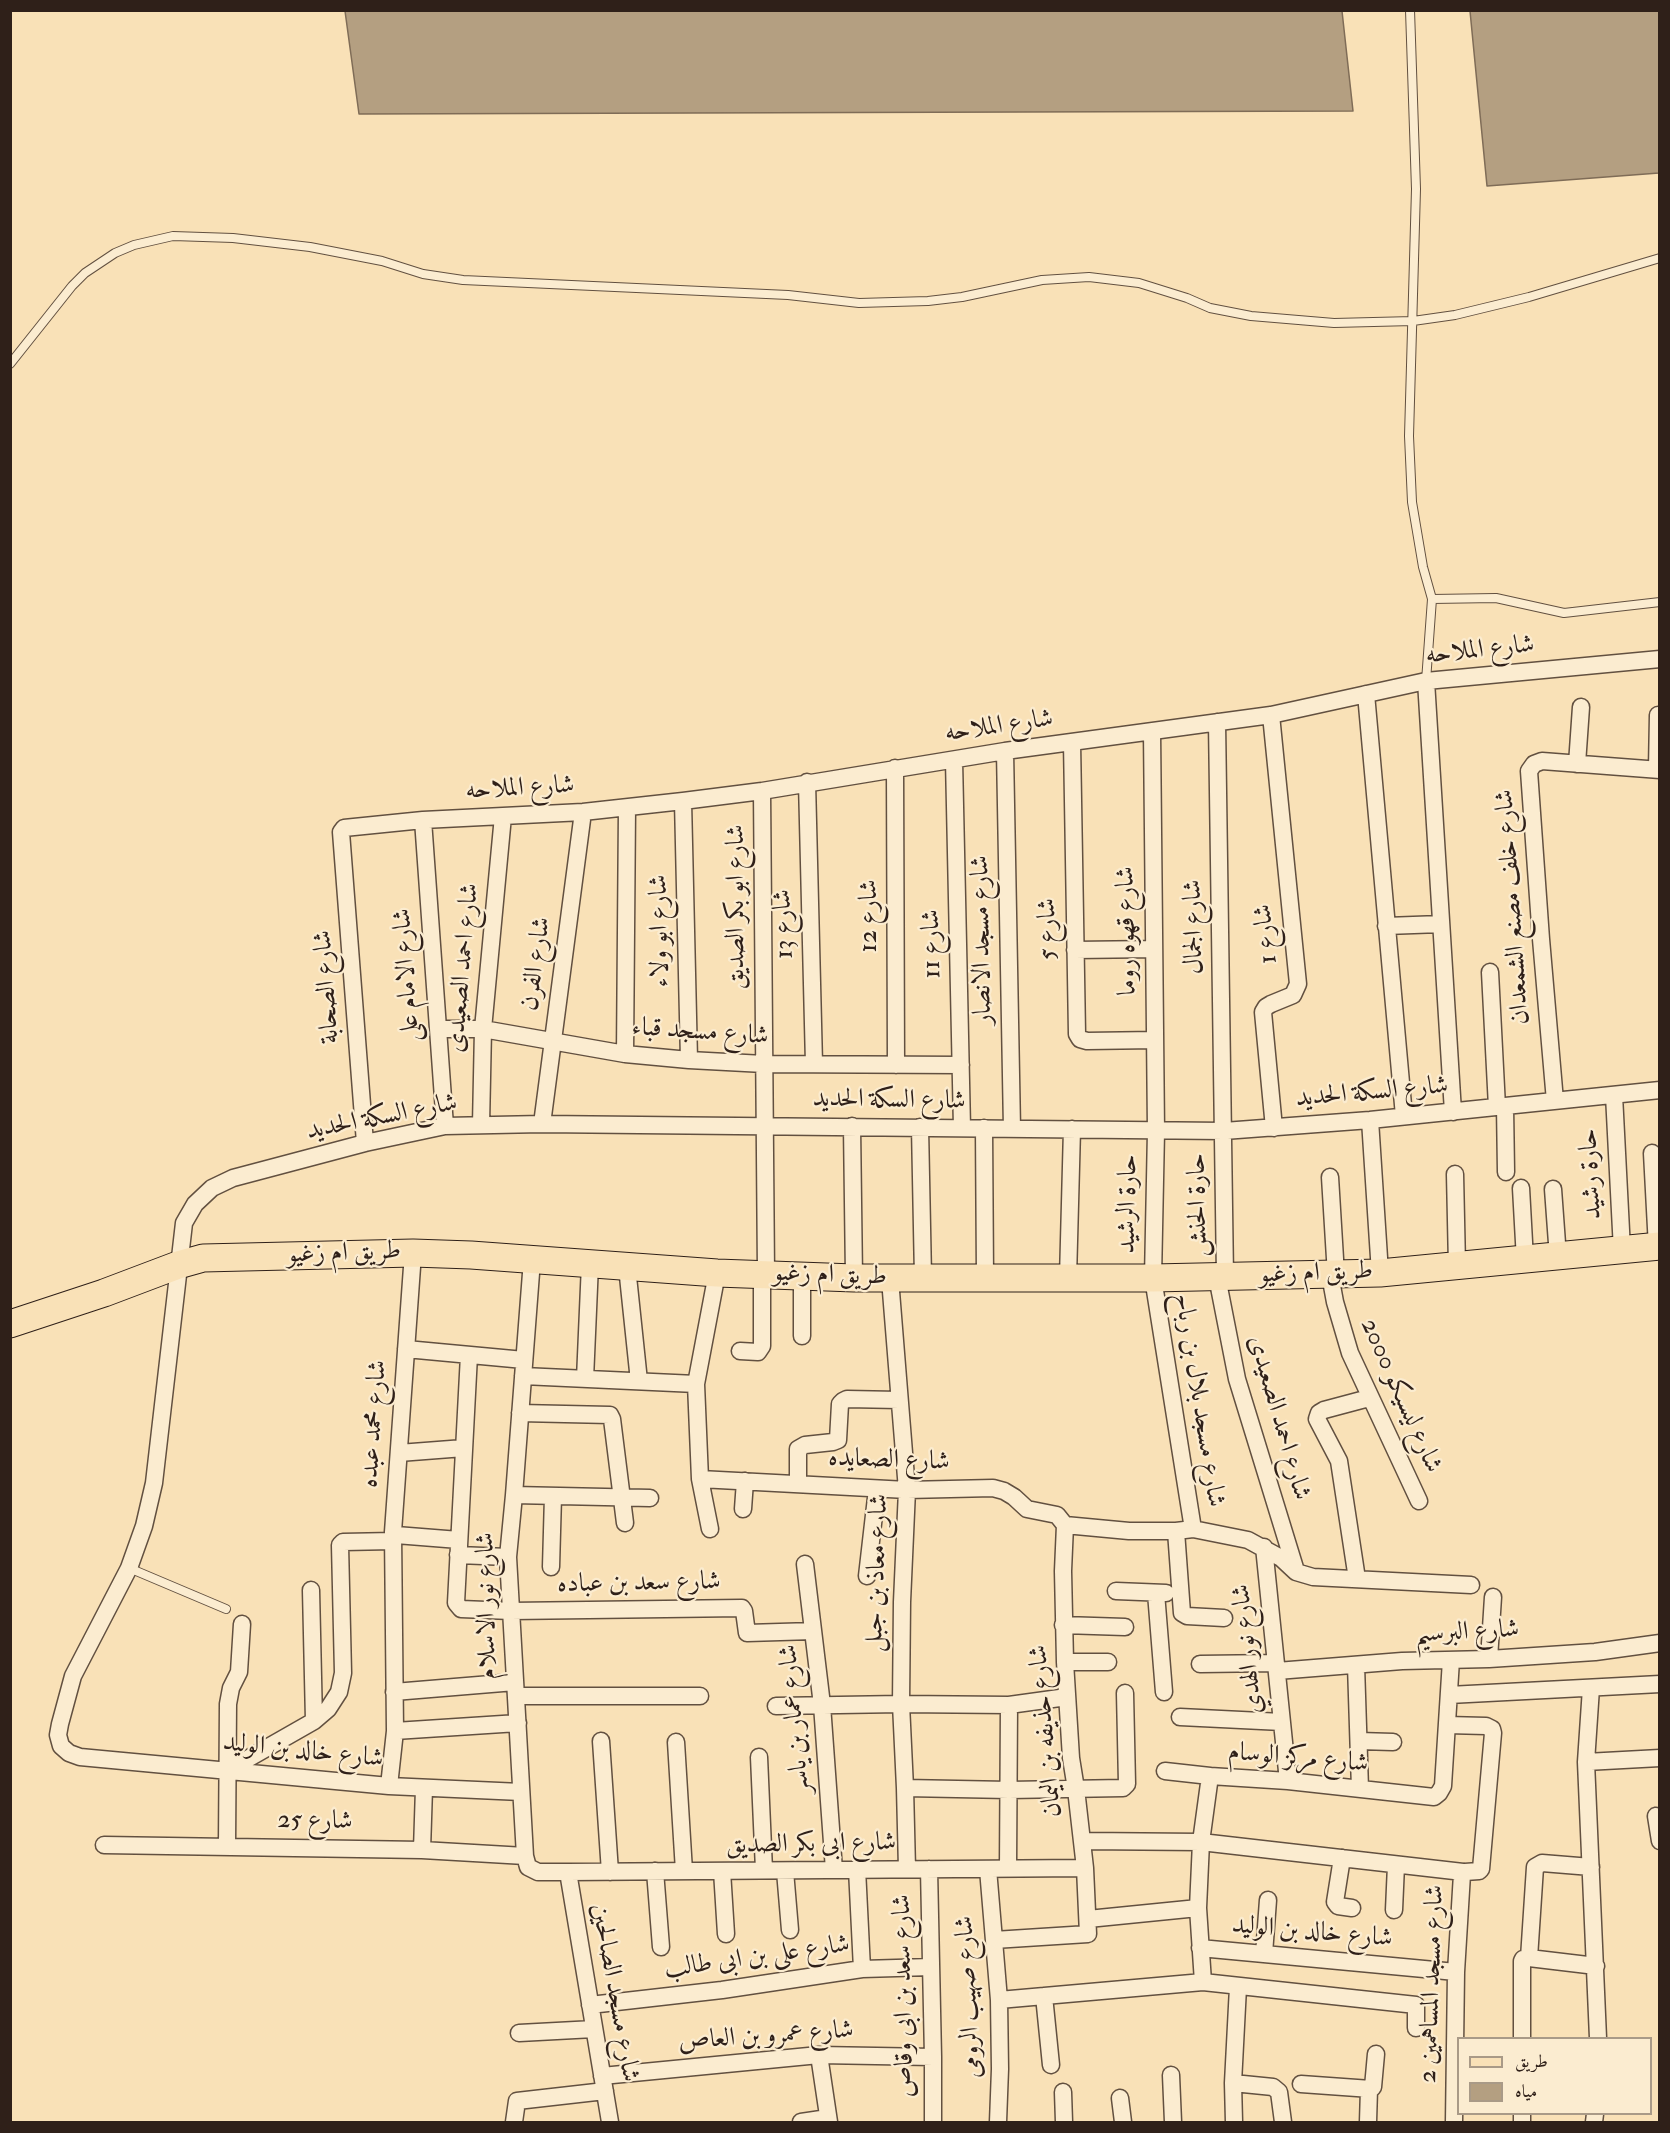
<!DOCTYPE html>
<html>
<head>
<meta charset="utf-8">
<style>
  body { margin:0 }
  #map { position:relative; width:1670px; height:2133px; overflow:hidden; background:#f9e1b7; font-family:"IM FELL Double Pica",Amiri,serif }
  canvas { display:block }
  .frame { position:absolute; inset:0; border:12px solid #2f2019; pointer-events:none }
  .legend { position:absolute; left:1457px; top:2037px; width:195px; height:78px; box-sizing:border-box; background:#fbecd0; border:2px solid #a99a87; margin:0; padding:8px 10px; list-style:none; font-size:18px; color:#2f2019 }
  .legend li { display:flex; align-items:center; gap:12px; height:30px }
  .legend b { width:30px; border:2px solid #a99a87 }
</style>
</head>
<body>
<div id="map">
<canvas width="1670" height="2133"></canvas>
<div class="frame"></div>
<ul class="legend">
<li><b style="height:8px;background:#f9e1b7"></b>طريق</li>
<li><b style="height:16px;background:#b49f81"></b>مياه</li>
</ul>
</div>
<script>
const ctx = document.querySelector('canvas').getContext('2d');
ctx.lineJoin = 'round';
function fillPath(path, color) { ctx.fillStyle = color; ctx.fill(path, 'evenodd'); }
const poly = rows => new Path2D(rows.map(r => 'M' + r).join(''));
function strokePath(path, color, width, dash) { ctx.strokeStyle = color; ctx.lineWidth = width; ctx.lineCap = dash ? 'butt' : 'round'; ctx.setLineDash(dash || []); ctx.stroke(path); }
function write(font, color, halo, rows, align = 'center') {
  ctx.font = font + ' "IM FELL Double Pica",Amiri,serif'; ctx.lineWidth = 4.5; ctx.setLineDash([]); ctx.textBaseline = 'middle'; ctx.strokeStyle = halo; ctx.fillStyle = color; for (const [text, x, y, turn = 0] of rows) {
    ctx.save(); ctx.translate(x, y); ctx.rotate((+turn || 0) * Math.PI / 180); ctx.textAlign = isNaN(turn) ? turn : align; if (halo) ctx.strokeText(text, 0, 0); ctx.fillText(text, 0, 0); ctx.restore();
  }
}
const water = poly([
  [345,11,1342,11,1353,111,359,114,345,11],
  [1470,11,1659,11,1659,173,1487,186,1470,11]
]);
fillPath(water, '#b49f81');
strokePath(water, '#7f6c57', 1.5);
const lane = poly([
  [1410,10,1416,189,1409,436,1412,502,1423,567,1432,599,1426,681],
  [10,364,72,286,85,273,115,253,134,245,173,236,233,238,310,247,382,261,423,274,463,280,788,295,859,303,928,301,962,297,1042,280,1089,277,1139,283,1187,298,1210,308,1251,316,1334,323,1413,321,1455,315,1529,297,1660,258],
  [1432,599,1496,598,1564,613,1660,602],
  [129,1568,226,1609]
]);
const street = poly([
  [1426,681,1453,1112],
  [1366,694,1404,1116],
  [1271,715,1298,984,1293,995,1271,1004,1266,1007,1263,1012,1274,1128],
  [1217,722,1225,1277],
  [1152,731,1156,1131,1153,1278,1193,1529],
  [1072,742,1077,1034,1080,1039,1087,1041,1155,1040],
  [1005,751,1012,1129],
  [954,760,962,1128],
  [1577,764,1581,707],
  [895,768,896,1065],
  [1657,769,1658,715],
  [807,782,814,1064],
  [762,791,766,1274],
  [683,801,689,1060],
  [423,820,445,1126],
  [1386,926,1441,924],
  [1075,950,1154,949],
  [1490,972,1497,1107],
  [438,1029,483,1029,625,1054,689,1060,764,1064,961,1065],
  [625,1054,627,808],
  [1614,1095,1622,1250],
  [1555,1101,1541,939,1529,771,1534,764,1542,761,1660,770],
  [1505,1106,1506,1172],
  [1370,1120,1380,1273],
  [542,1124,583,812],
  [481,1125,483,1029,503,816],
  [852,1126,854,1278],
  [920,1127,923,1278],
  [984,1128,985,1278],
  [365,1143,341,832,344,828,423,820,583,812,683,801,762,791,1005,751,1271,715,1426,681,1660,659],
  [1652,1153,1657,1247],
  [1455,1174,1457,1266],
  [1330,1177,1336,1275],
  [1521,1188,1525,1260],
  [1553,1189,1558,1257],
  [413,1253,393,1532,396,1535,459,1540],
  [532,1260,514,1495,508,1557,525,1856,528,1867,538,1872,568,1872,1085,1868],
  [627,1267,639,1381],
  [1330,1275,1335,1302,1350,1353,1419,1501],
  [1217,1277,1237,1379,1296,1571],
  [1068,1278,1072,1129],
  [890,1279,907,1490,902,1602,901,1704,905,1788,907,1869],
  [802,1336,802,1276],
  [406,1349,524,1360],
  [740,1351,758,1352,762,1346,762,1274],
  [469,1355,456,1603,461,1609,511,1611,742,1608,744,1611,747,1633,813,1631],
  [523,1376,696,1384],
  [585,1379,590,1264],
  [520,1413,610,1415,612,1419,625,1523],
  [399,1453,464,1448],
  [700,1479,907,1490,993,1488,1004,1491,1014,1497,1027,1509,1057,1515,1065,1525],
  [798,1484,798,1449,805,1445,833,1442,838,1440,840,1404,843,1401,847,1399,899,1400],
  [514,1495,650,1498],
  [743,1509,745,1481],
  [1065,1525,1129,1531,1176,1531,1193,1529,1248,1540,1281,1558,1296,1572,1313,1577,1471,1585],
  [710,1529,700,1479,696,1384,717,1273],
  [1176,1531,1182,1613,1187,1616,1224,1618],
  [1264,1547,1288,1781],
  [458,1555,508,1557],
  [805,1564,822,1705,834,1870],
  [551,1567,553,1496],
  [867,1576,877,1489],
  [1357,1579,1339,1461,1317,1419,1319,1413,1324,1410,1369,1398],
  [311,1590,314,1721],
  [1116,1591,1166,1593],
  [1156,1593,1164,1692],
  [1063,1625,1125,1627],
  [1489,1659,1493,1597],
  [1065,1662,1108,1662],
  [1200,1664,1276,1663],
  [1356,1665,1360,1789],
  [1277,1671,1402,1661,1489,1659,1595,1652,1660,1643],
  [1591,1688,1586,1762,1598,2038],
  [394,1692,515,1682],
  [1449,1695,1660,1684],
  [516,1696,700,1696],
  [776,1706,901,1704,1009,1705,1067,1697],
  [1180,1717,1282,1722],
  [1447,1725,1486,1726,1492,1729,1493,1733,1481,1869,1479,1871,1465,1872,1462,1874,1456,1972,1454,2122],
  [395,1731,518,1723],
  [601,1741,610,1872],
  [1359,1741,1393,1742],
  [676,1742,684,1871],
  [759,1757,764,1870],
  [1586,1762,1660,1758],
  [228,1770,314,1721,328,1709,339,1692,343,1673,340,1545,343,1542,393,1541],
  [1165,1771,1210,1776,1288,1781,1434,1797,1439,1793,1443,1786,1451,1660],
  [389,1786,395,1731,393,1532],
  [905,1788,1009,1790,1123,1788,1127,1784,1125,1693],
  [521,1792,389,1786,80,1757,69,1753,61,1746,58,1735,60,1724,73,1676,129,1568,144,1526,154,1483,184,1223,195,1204,212,1188,233,1178,365,1143,445,1126,542,1124,1224,1131,1370,1120,1660,1090],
  [1656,1816,1660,1841],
  [1083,1841,1201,1842,1463,1872],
  [104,1845,422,1850,525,1856],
  [227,1846,228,1704,231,1688,239,1672,242,1624],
  [422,1850,424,1788],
  [1342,1858,1335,1902,1338,1906,1352,1908],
  [1008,1868,1009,1705],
  [857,1869,862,1969],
  [929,1869,933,2057,933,2122],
  [988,1869,999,2000,1000,2069,998,2122],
  [655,1871,661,1947],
  [722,1871,726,1934],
  [785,1871,790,1930],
  [568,1872,610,2122],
  [1394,1910,1396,1865],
  [1088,1919,1198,1908],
  [994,1940,1088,1934,1085,1868,1076,1789,1071,1758,1065,1662,1063,1571,1065,1525],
  [1200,1948,1456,1972],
  [1264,1954,1268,1900],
  [1529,1958,1535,1867,1542,1863,1591,1867],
  [1203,1982,1198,1908,1201,1842,1210,1776],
  [1044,1996,1051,2065],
  [999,2000,1203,1982,1416,2005,1416,2028],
  [590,2005,722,1990,862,1969,931,1967],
  [519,2033,594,2029],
  [1522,2038,1522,1961,1523,1959,1529,1958,1596,1966],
  [819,2055,829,2122],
  [1171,2075,1173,2122],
  [602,2076,819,2055,933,2057],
  [1233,2083,1273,2087,1279,2092,1283,2122],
  [1301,2084,1371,2089,1373,2087,1376,2054],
  [1063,2092,1064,2122],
  [1120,2098,1123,2122],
  [514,2122,517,2101,605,2091],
  [801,2122,828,2118],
  [1234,2122,1233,2083,1238,1987],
  [1368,2122,1369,2089],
  [1522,2122,1522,2114],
  [1594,2122,1595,2114]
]);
const primary = poly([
  [10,1324,104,1293,178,1265,203,1258,413,1253,471,1255,717,1273,854,1278,1153,1278,1380,1273,1660,1246]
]);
strokePath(lane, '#625040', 10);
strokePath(street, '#625040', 19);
strokePath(primary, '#2f2019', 29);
strokePath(lane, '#fbecd0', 8);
strokePath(street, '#fbecd0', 16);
strokePath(primary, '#f9e1b7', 27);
write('26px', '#2f2019', '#fbecd0', [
  ["شارع الملاحه",1480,651,-6],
  ["شارع الملاحه",999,727,-8],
  ["شارع الملاحه",520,789,-3],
  ["شارع ابو بكر الصديق",737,907,-90],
  ["شارع خلف مصنع الشمعدان",1514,907,-94],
  ["شارع 12",870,916,-90],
  ["شارع 13",785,924,-92],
  ["شارع الجمال",1195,927,-91],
  ["شارع 5",1049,929,-91],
  ["شارع ابو ولاء",661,931,-91],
  ["شارع قهوه روما",1128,931,-91],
  ["شارع 1",1267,934,-96],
  ["شارع مسجد الانصار",983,940,-91],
  ["شارع 11",933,944,-91],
  ["شارع الفرن",537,964,-82],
  ["شارع احمد الصعيدى",464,968,-85],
  ["شارع الامام على",408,975,-94],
  ["شارع الصحابة",328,987,-94],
  ["شارع مسجد قباء",700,1033,4],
  ["شارع السكة الحديد",1372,1093,-5],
  ["شارع السكة الحديد",889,1101,1],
  ["شارع السكة الحديد",382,1118,-11],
  ["حارة رشيد",1592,1174,-93],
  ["حارة الرشيد",1129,1204,-89],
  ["حارة الحنش",1199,1205,-91],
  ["طريق ام زغيو",344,1254,-2],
  ["طريق ام زغيو",1316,1274,-2],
  ["طريق ام زغيو",830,1276,2],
  ["شارع ليسيكو 2000",1400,1396,66],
  ["شارع مسجد بلال بن رباح",1198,1400,81],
  ["شارع احمد الصعيدى",1278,1418,74],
  ["شارع محمد عبده",375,1424,-86],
  ["شارع الصعايده",889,1461,2],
  ["شارع معاذ بن جبل",878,1573,-88],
  ["شارع سعد بن عباده",639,1584,-1],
  ["شارع نور الاسلام",488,1606,-91],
  ["شارع البرسيم",1467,1633,-3],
  ["شارع نور الهدي",1249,1649,-96],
  ["شارع عمار بن ياسر",796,1719,-95],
  ["شارع حذيفه بن اليمان",1047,1731,-95],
  ["شارع خالد بن الوليد",303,1752,6],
  ["شارع مركز الوسام",1298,1759,5],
  ["شارع 25",315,1822,1],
  ["شارع ابى بكر الصديق",811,1845,-1],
  ["شارع خالد بن الوليد",1312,1933,5],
  ["شارع على بن ابى طالب",757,1958,-8],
  ["شارع مسجد المساهمين 2",1433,1984,-88],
  ["شارع مسجد الصالحين",614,1993,80],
  ["شارع سعد بن ابى وقاص",905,1996,-91],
  ["شارع صهيب الرومى",970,1997,-93],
  ["شارع عمرو بن العاص",766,2037,-4]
]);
</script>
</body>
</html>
